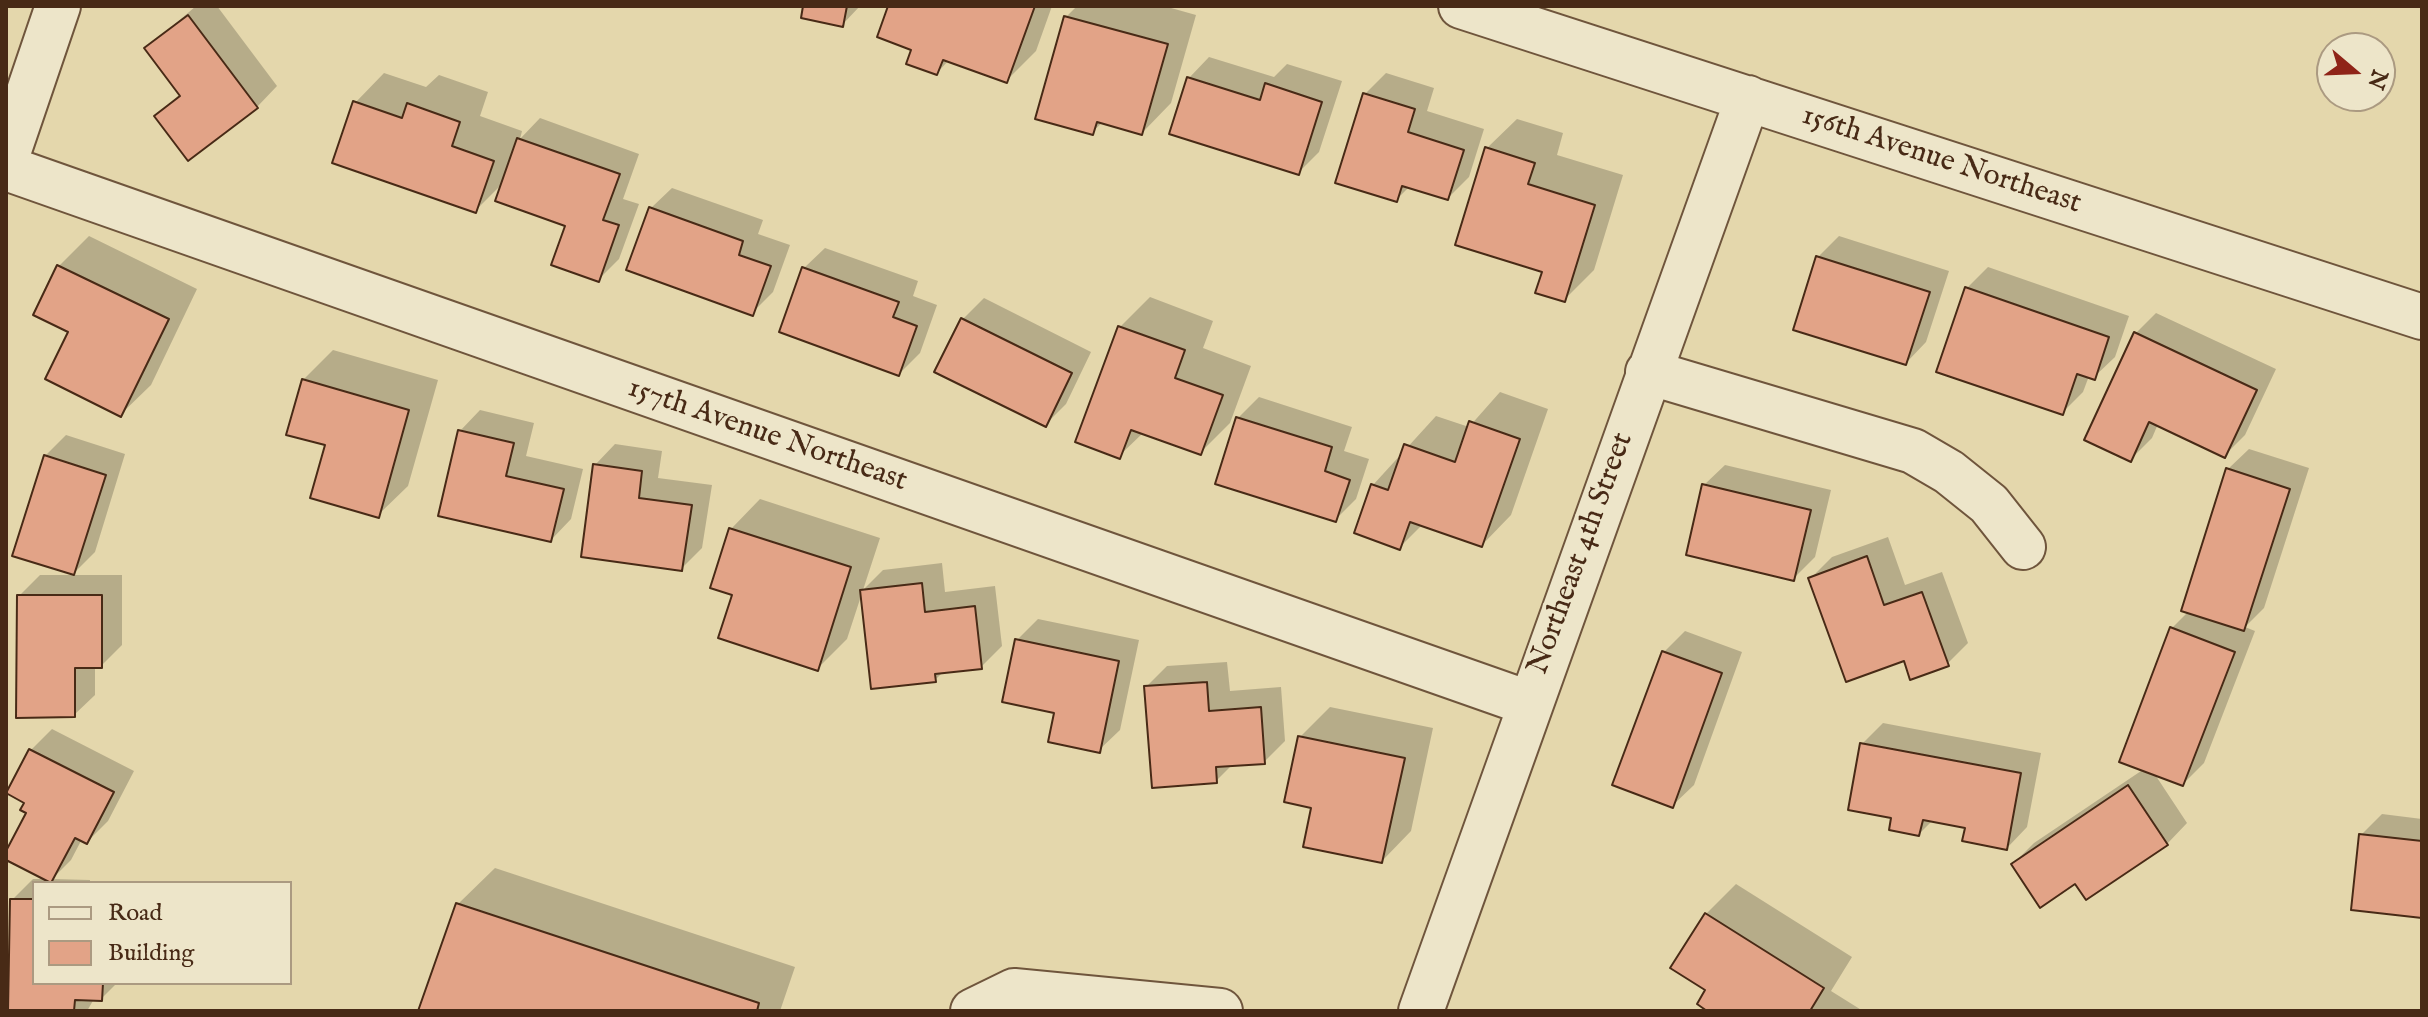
<!DOCTYPE html>
<html>
<head>
<meta charset="utf-8">
<style>
  body { margin:0 }
  #map { position:relative; width:2428px; height:1017px; overflow:hidden; background:#e4d7ac; font-family:"IM FELL English",serif }
  canvas { display:block }
  .frame { position:absolute; inset:0; border:8px solid #482a16; pointer-events:none }
  .legend { position:absolute; left:32px; top:881px; width:260px; height:104px; box-sizing:border-box; background:#ede5c9; border:2px solid #ab9a81; margin:0; padding:10px 14px; list-style:none; font-size:24px; color:#482a16 }
  .legend li { display:flex; align-items:center; gap:16px; height:40px }
  .legend b { width:40px; border:2px solid #ab9a81 }
  .north { position:absolute; left:2316px; top:32px; width:80px; height:80px; box-sizing:border-box; background:#ede5c9; border:2px solid #ab9a81; border-radius:50%; rotate:109deg; font-size:22px; font-weight:700; line-height:32px; text-align:center; color:#482a16 }
  .north::after { content:''; display:block; margin:auto; width:28px; height:36px; background:#8f2418; clip-path:polygon(50% 0,100% 100%,50% 72%,0 100%) }
</style>
</head>
<body>
<div id="map">
<canvas width="2428" height="1017"></canvas>
<div class="frame"></div>
<ul class="legend">
<li><b style="height:10px;background:#ede5c9"></b>Road</li>
<li><b style="height:22px;background:#e2a387"></b>Building</li>
</ul>
<div class="north">N</div>
</div>
<script>
const ctx = document.querySelector('canvas').getContext('2d');
ctx.lineJoin = 'round';
function fillPath(path, color) { ctx.fillStyle = color; ctx.fill(path, 'evenodd'); }
const poly = rows => new Path2D(rows.map(r => 'M' + r).join(''));
function strokePath(path, color, width, dash) { ctx.strokeStyle = color; ctx.lineWidth = width; ctx.lineCap = dash ? 'butt' : 'round'; ctx.setLineDash(dash || []); ctx.stroke(path); }
function write(font, color, halo, rows, align = 'center') {
  ctx.font = font + ' "IM FELL English",serif'; ctx.lineWidth = 7; ctx.setLineDash([]); ctx.textBaseline = 'middle'; ctx.strokeStyle = halo; ctx.fillStyle = color; for (const [text, x, y, turn = 0] of rows) {
    ctx.save(); ctx.translate(x, y); ctx.rotate((+turn || 0) * Math.PI / 180); ctx.textAlign = isNaN(turn) ? turn : align; if (halo) ctx.strokeText(text, 0, 0); ctx.fillText(text, 0, 0); ctx.restore();
  }
}
fillPath(poly([
  [196,6,217,6,277,86,257,107,156,116,181,93,147,48],
  [805,6,860,6,842,25],
  [890,6,1052,6,1036,51,1006,81,949,60,937,73,913,48],
  [1077,6,1164,6,1196,15,1171,103,1142,133,1103,122,1092,132,1038,117,1066,17],
  [1209,57,1274,77,1287,64,1342,81,1319,152,1298,173,1189,78],
  [384,73,426,87,439,75,488,92,480,116,522,131,520,139,540,118,639,154,623,199,639,204,619,259,598,280,567,225,504,182,476,210,355,103],
  [1386,73,1434,88,1427,111,1484,129,1469,177,1448,198,1410,186,1396,200,1365,94],
  [1517,119,1563,133,1557,155,1623,175,1594,270,1564,300,1544,271,1487,148],
  [672,188,763,220,758,234,790,245,773,292,752,313,651,208],
  [89,236,197,289,151,385,121,414,70,331,35,314,59,266],
  [1839,236,1949,271,1926,342,1906,363,1796,328,1818,257],
  [825,248,918,281,913,296,937,305,920,353,899,374,804,268],
  [1988,267,2129,316,2115,357,2094,377,2089,376,2083,392,2062,413,1967,288],
  [1150,297,1213,321,1203,348,1251,366,1230,423,1200,453,1144,432,1119,456,1077,441,1120,327],
  [984,298,1091,352,1066,404,1045,425,963,319],
  [2156,313,2276,369,2245,435,2225,455,2158,424,2152,438,2131,459,2136,333],
  [333,350,438,380,408,486,378,515,327,444,303,380],
  [1500,392,1548,409,1511,515,1482,545,1423,524,1400,547,1373,485,1436,416,1469,427],
  [1259,397,1352,427,1344,451,1369,459,1356,499,1335,520,1238,418],
  [480,410,534,423,526,456,583,469,571,519,551,540,460,431],
  [66,435,125,454,95,552,74,573,45,456],
  [615,444,662,451,658,478,712,485,702,548,682,568,595,465],
  [2249,449,2309,468,2264,608,2245,627,2255,631,2204,763,2183,784,2154,773,2187,823,2167,844,2075,882,2013,864,2034,843,2144,769,2172,628,2189,611,2228,469],
  [1725,465,1831,490,1815,557,1794,578,1704,485],
  [760,499,880,538,863,590,883,570,942,563,945,592,995,586,1002,646,981,667,944,671,935,680,862,593,847,639,818,668,734,594,731,529],
  [1888,537,1905,585,1942,572,1968,643,1947,664,1905,658,1811,578,1832,557],
  [40,575,122,575,122,645,101,666,95,666,95,695,74,715,19,596],
  [1038,619,1139,640,1120,730,1099,750,1056,711,1017,640],
  [1685,631,1742,652,1694,785,1673,805,1664,652],
  [1227,662,1230,691,1281,687,1285,741,1264,762,1233,764,1216,781,1146,687,1167,666],
  [1330,707,1433,728,1411,831,1382,861,1313,807,1300,737],
  [1883,723,2041,753,2027,827,2007,848,1967,826,1933,820,1919,834,1893,817,1862,744],
  [52,729,134,771,108,821,87,842,82,839,71,860,52,879,90,880,90,883,34,883,34,983,117,983,101,999,94,999,87,1011,10,1011,12,900,33,879,48,879,6,858,29,813,26,802,8,793,31,750],
  [2382,814,2422,819,2422,916,2361,835],
  [495,868,795,967,780,1011,420,1011,458,904],
  [1736,884,1852,957,1831,991,1863,1011,1711,1011,1706,914]
]), '#0003');
const building = poly([
  [803,6,847,6,843,27,801,18,803,6],
  [888,6,1035,6,1007,83,943,60,937,75,906,64,911,50,877,37,888,6],
  [188,15,258,108,188,161,154,116,180,96,144,48,188,15],
  [1064,16,1168,44,1142,135,1097,122,1093,135,1035,119,1064,16],
  [1187,77,1260,100,1265,83,1322,102,1299,175,1169,134,1187,77],
  [1363,93,1415,109,1408,132,1464,150,1448,200,1402,186,1397,202,1335,183,1363,93],
  [353,101,402,118,407,103,460,122,452,146,494,161,476,213,332,163,353,101],
  [517,138,620,174,603,220,619,225,599,282,551,265,565,226,495,201,517,138],
  [1485,147,1535,163,1528,184,1595,205,1565,302,1535,293,1542,272,1455,245,1485,147],
  [649,207,743,241,739,255,771,266,753,316,626,270,649,207],
  [1816,256,1930,292,1906,365,1793,330,1816,256],
  [57,265,169,319,121,417,45,379,68,332,33,315,57,265],
  [802,267,899,302,893,317,917,326,899,376,779,332,802,267],
  [1965,287,2109,337,2095,380,2077,374,2063,415,1936,372,1965,287],
  [961,318,1072,373,1046,427,934,372,961,318],
  [1118,326,1185,350,1175,378,1223,395,1201,455,1131,430,1120,459,1075,442,1118,326],
  [2134,332,2257,390,2225,458,2149,422,2131,462,2084,440,2134,332],
  [302,379,409,410,379,518,310,498,325,445,286,435,302,379],
  [1236,417,1332,447,1325,471,1350,480,1336,522,1215,484,1236,417],
  [1469,421,1520,439,1482,547,1410,522,1400,550,1354,533,1371,484,1388,490,1404,444,1455,462,1469,421],
  [458,430,514,443,506,476,564,489,551,542,438,516,458,430],
  [44,455,106,475,74,575,12,556,44,455],
  [593,464,642,471,639,498,692,505,682,571,581,557,593,464],
  [2226,468,2290,489,2244,631,2181,611,2226,468],
  [1702,484,1811,510,1794,581,1686,555,1702,484],
  [729,528,851,567,818,671,718,638,732,595,710,588,729,528],
  [1867,556,1884,605,1922,592,1949,666,1910,680,1904,661,1846,682,1808,578,1867,556],
  [922,583,925,612,975,606,982,669,935,674,936,682,871,689,860,590,922,583],
  [17,595,102,595,102,668,75,668,75,717,16,718,17,595],
  [2170,627,2235,652,2183,786,2119,762,2170,627],
  [1015,639,1119,661,1100,753,1048,742,1054,713,1002,702,1015,639],
  [1662,651,1722,673,1673,808,1612,785,1662,651],
  [1207,682,1209,711,1261,707,1265,764,1216,767,1217,783,1152,788,1144,686,1207,682],
  [1298,736,1405,758,1382,863,1303,847,1311,808,1284,802,1298,736],
  [1860,743,2021,773,2007,850,1962,841,1965,828,1923,820,1919,836,1889,830,1891,818,1848,810,1860,743],
  [29,749,114,792,87,844,75,838,51,883,6,860,6,851,26,813,20,810,24,803,6,793,29,749],
  [2128,785,2168,845,2086,900,2075,884,2040,908,2011,864,2128,785],
  [2359,834,2422,841,2422,918,2351,910,2359,834],
  [10,899,34,899,34,983,103,983,102,1001,75,1000,74,1011,8,1011,10,899],
  [456,903,759,1003,757,1011,418,1011,456,903],
  [1705,913,1824,988,1810,1011,1707,1011,1697,1004,1705,990,1670,968,1705,913]
]);
fillPath(building, '#e2a387');
strokePath(building, '#482a16', 2);
const minor = poly([
  [1461,6,2422,317],
  [6,159,58,6],
  [6,168,1528,703],
  [1648,372,1913,451,1949,472,1989,504,2023,547],
  [973,1011,1014,991,1220,1011],
  [1421,1011,1748,98]
]);
strokePath(minor, '#6f553c', 48);
strokePath(minor, '#ede5c9', 44);
write('30px', '#482a16', '#ede5c9', [
  ["156th Avenue Northeast",1941,161,18],
  ["157th Avenue Northeast",767,436,19],
  ["Northeast 4th Street",1582,554,-70]
]);
</script>
</body>
</html>
